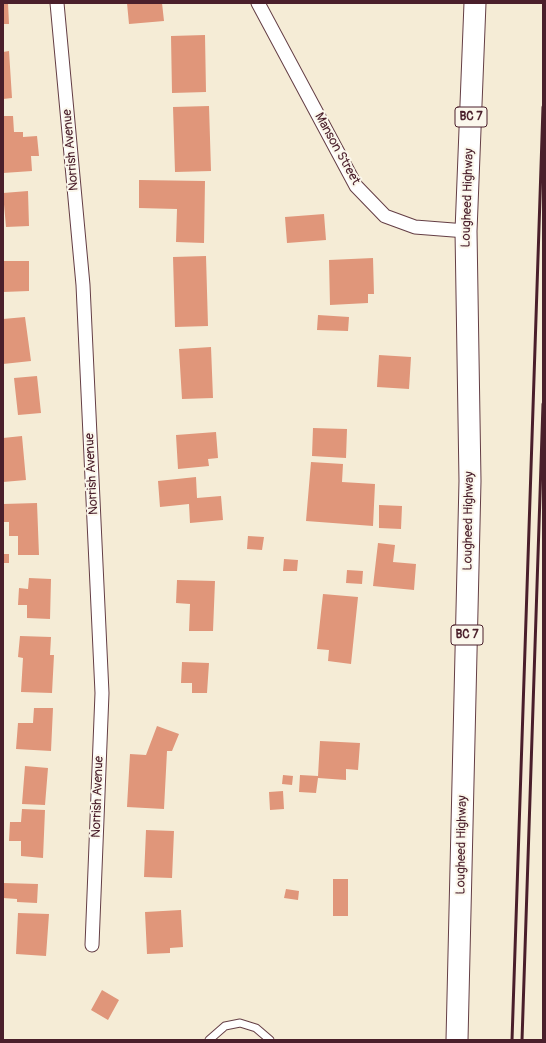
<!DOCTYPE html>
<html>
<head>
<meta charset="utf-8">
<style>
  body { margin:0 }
  #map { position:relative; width:546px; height:1043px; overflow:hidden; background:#f5ecd6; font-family:Pangolin,sans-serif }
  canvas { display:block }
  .frame { position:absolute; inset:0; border:4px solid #4a1f2b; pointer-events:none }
</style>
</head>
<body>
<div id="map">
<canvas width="546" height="1043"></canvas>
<div class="frame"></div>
</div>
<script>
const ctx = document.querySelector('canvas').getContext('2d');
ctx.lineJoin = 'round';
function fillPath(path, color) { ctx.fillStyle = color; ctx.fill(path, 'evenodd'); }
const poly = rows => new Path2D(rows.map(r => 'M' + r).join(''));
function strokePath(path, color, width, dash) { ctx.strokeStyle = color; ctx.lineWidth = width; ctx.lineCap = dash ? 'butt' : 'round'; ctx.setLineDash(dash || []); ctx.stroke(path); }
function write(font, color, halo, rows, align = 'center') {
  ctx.font = font + ' Pangolin,sans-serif'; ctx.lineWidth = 4; ctx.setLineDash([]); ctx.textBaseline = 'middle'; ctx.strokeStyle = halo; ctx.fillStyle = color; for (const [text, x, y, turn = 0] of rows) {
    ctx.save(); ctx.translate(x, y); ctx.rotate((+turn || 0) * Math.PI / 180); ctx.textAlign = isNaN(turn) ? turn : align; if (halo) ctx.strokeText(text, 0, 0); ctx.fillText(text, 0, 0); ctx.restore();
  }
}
fillPath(poly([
  [3,3,8,3,9,24,3,24],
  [127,3,162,3,164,21,129,24],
  [205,35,206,92,172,93,171,36],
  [9,51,12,98,3,99,3,52],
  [209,106,211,171,175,172,173,107],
  [3,116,13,116,14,132,23,132,23,137,37,136,39,156,31,156,32,171,3,173],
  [139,180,205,181,204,243,176,242,177,209,139,208],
  [28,191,29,226,6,227,3,193],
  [324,214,326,240,287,243,285,217],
  [206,256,208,326,175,327,173,257],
  [373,258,374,294,368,294,368,303,330,305,329,260],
  [3,261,29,261,29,291,3,292],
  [318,315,349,317,348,331,317,330],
  [25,317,31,361,3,364,3,319],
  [211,347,213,398,182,399,179,349],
  [379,355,411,357,409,389,377,387],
  [37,376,41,413,18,415,14,378],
  [313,428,347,429,346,458,312,456],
  [216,432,218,458,208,459,209,466,178,469,176,435],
  [22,436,26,480,3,482,3,438],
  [311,462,343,464,342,482,375,484,373,526,306,521],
  [196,477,197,498,221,496,223,520,190,523,189,504,160,507,158,481],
  [37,503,39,555,18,555,18,536,9,536,9,522,3,522,3,504],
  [379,505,402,506,401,529,379,528],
  [248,536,264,537,262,550,247,549],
  [378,543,395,545,393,562,416,564,414,590,373,586],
  [3,554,9,554,9,563,3,563],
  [284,559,298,560,297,571,283,571],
  [347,570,363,571,362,584,346,583],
  [29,578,51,579,50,619,27,618,27,605,18,605,19,588,28,589],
  [177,580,215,581,213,631,189,631,190,604,176,603],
  [323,594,358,597,351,664,328,661,329,650,317,649],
  [20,636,51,637,50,655,54,655,52,693,21,692,23,658,18,657],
  [182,662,209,663,207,693,192,693,192,683,181,683],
  [34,708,53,708,51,751,16,749,18,723,33,723],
  [157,726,179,734,172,751,167,751,164,809,127,807,130,754,146,755],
  [320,741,360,743,358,770,346,769,346,780,318,778,316,793,299,792,300,775,318,776],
  [25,766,48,768,45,805,22,804],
  [283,775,293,776,292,785,282,784],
  [283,791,284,809,270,810,269,792],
  [22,809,45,810,43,858,21,856,21,841,9,841,10,822,21,822],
  [146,830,174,831,172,878,144,877],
  [333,879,348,879,348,916,333,916],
  [3,883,38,884,37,903,17,902,17,899,3,898],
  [286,889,299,891,298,900,284,898],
  [181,910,183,947,170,948,170,953,147,954,145,912],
  [18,913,49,914,46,956,16,954],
  [102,990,119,1000,108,1020,91,1010]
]), '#e0967a');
const lane = poly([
  [209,1040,225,1026,240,1023,256,1028,270,1040]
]);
const street = poly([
  [57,3,83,285,102,693,92,945],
  [258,3,356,186,385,216,415,227,466,231]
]);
const primary = poly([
  [457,1040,470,481,466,231,475,3]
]);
strokePath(lane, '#643e45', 9);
strokePath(street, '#643e45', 15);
strokePath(primary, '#643e45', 23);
strokePath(lane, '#fff', 7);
strokePath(street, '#fff', 13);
strokePath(primary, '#fff', 21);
strokePath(poly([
  [512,1040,543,107],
  [522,1040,543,404]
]), '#4a1f2b', 3);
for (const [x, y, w] of [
  [471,117,32],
  [467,635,32]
]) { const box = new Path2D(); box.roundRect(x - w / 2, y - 10, w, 20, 3); ctx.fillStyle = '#fbf7ec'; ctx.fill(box); strokePath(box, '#4a1f2b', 1); }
write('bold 12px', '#4a1f2b', null, [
  ["BC 7",471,117],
  ["BC 7",467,635]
]);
write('13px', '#4a1f2b', '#fbf7ec', [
  ["Manson Street",337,149,61],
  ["Norrish Avenue",71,150,-95],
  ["Lougheed Highway",468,198,-88],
  ["Norrish Avenue",92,474,-93],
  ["Lougheed Highway",469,521,-89],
  ["Norrish Avenue",98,797,-88],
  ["Lougheed Highway",462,845,-89]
]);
</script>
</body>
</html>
